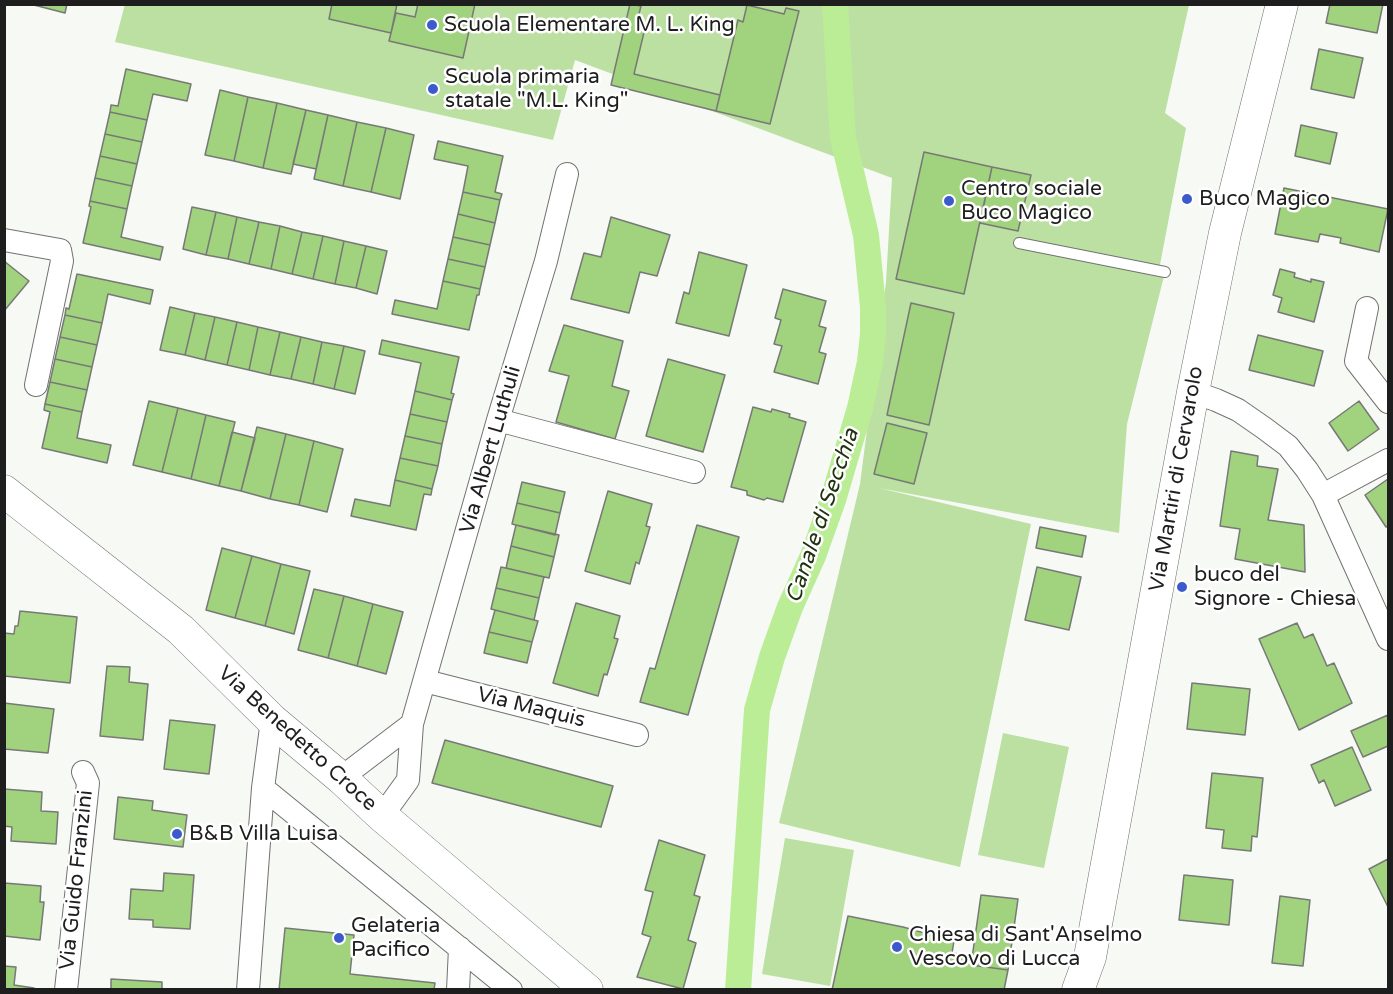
<!DOCTYPE html>
<html>
<head>
<meta charset="utf-8">
<style>
  body { margin:0 }
  #map { position:relative; width:1393px; height:994px; overflow:hidden; background:#f7f9f5; font-family:"Varela Round",sans-serif }
  canvas { display:block }
  .frame { position:absolute; inset:0; border:6px solid #1d1e1d; pointer-events:none }
</style>
</head>
<body>
<div id="map">
<canvas width="1393" height="994"></canvas>
<div class="frame"></div>
</div>
<script>
const ctx = document.querySelector('canvas').getContext('2d');
ctx.lineJoin = 'round';
function fillPath(path, color) { ctx.fillStyle = color; ctx.fill(path, 'evenodd'); }
const poly = rows => new Path2D(rows.map(r => 'M' + r).join(''));
function strokePath(path, color, width, dash) { ctx.strokeStyle = color; ctx.lineWidth = width; ctx.lineCap = dash ? 'butt' : 'round'; ctx.setLineDash(dash || []); ctx.stroke(path); }
function write(font, color, halo, rows, align = 'center') {
  ctx.font = font + ' "Varela Round",sans-serif'; ctx.lineWidth = 5; ctx.setLineDash([]); ctx.textBaseline = 'middle'; ctx.strokeStyle = halo; ctx.fillStyle = color; for (const [text, x, y, turn = 0] of rows) {
    ctx.save(); ctx.translate(x, y); ctx.rotate((+turn || 0) * Math.PI / 180); ctx.textAlign = isNaN(turn) ? turn : align; if (halo) ctx.strokeText(text, 0, 0); ctx.fillText(text, 0, 0); ctx.restore();
  }
}
fillPath(poly([
  [125,4,1189,5,1165,113,1186,128,1159,270,1165,272,1127,424,1119,533,879,488,1031,524,960,867,779,823,860,484,886,282,892,178,575,60,553,140,115,42],
  [1003,733,1069,747,1044,868,978,855],
  [785,838,854,850,830,986,762,974]
]), '#bce0a2');
strokePath(poly([
  [738,990,757,710,772,657,790,607,813,556,833,500,860,408,870,362,873,334,873,307,866,235,843,138,835,4]
]), '#bbed97', 26);
const building = poly([
  [30,4,67,4,65,13,30,4],
  [332,4,397,4,391,33,329,19,332,4],
  [418,4,475,4,463,58,389,41,396,13,415,17,418,4],
  [630,4,641,6,637,22,646,24,634,74,720,95,716,111,611,85,630,4],
  [1330,4,1383,4,1377,33,1326,23,1330,4],
  [747,5,784,14,786,8,799,11,770,124,716,111,738,20,743,22,747,5],
  [1319,49,1363,58,1354,98,1311,89,1319,49],
  [126,69,191,84,187,101,153,94,147,120,110,112,111,105,118,106,126,69],
  [220,90,248,97,234,161,205,155,220,90],
  [248,97,277,103,263,168,234,161,248,97],
  [277,103,306,110,291,174,263,168,277,103],
  [306,110,328,115,316,169,293,164,306,110],
  [110,112,147,120,142,142,105,134,110,112],
  [328,115,357,122,343,186,314,179,328,115],
  [357,122,386,128,371,192,343,186,357,122],
  [1301,125,1337,133,1330,164,1295,156,1301,125],
  [386,128,414,135,400,199,371,192,386,128],
  [105,134,142,142,137,164,100,156,105,134],
  [438,141,503,156,495,192,502,194,500,200,463,192,468,166,434,159,438,141],
  [924,152,992,167,964,294,896,279,924,152],
  [100,156,137,164,132,186,95,178,100,156],
  [992,167,1031,175,1018,231,980,223,992,167],
  [95,178,132,186,127,209,90,201,95,178],
  [1284,188,1388,209,1379,252,1340,243,1341,238,1320,234,1318,242,1275,234,1284,188],
  [463,192,500,200,495,223,458,214,463,192],
  [90,201,127,209,121,237,163,247,160,260,83,243,91,207,89,206,90,201],
  [192,207,216,212,206,255,183,249,192,207],
  [216,212,237,217,228,259,206,255,216,212],
  [458,214,495,223,490,245,453,237,458,214],
  [237,217,259,222,249,264,228,259,237,217],
  [611,217,670,235,657,276,640,272,629,313,571,299,584,253,601,257,611,217],
  [259,222,280,226,271,269,249,264,259,222],
  [280,226,302,232,292,274,271,269,280,226],
  [302,232,323,236,313,279,292,274,302,232],
  [323,236,344,241,335,284,313,279,323,236],
  [453,237,490,245,485,267,448,259,453,237],
  [344,241,366,246,356,288,335,284,344,241],
  [366,246,387,251,377,294,356,288,366,246],
  [699,252,747,265,729,336,676,323,684,292,689,294,699,252],
  [448,259,485,267,480,289,443,281,448,259],
  [4,261,29,281,4,311,4,261],
  [1280,269,1295,273,1294,277,1311,282,1311,279,1324,282,1314,322,1278,312,1282,298,1273,295,1280,269],
  [77,274,153,290,150,304,108,294,102,323,65,315,66,308,69,309,77,274],
  [443,281,480,289,479,295,477,295,469,330,392,314,395,300,437,309,443,281],
  [783,289,826,301,819,326,826,328,819,352,826,354,818,384,774,372,782,346,774,344,781,320,775,318,783,289],
  [911,303,954,313,929,425,887,415,911,303],
  [170,307,195,313,185,355,160,350,170,307],
  [195,313,215,317,205,360,185,355,195,313],
  [65,315,102,323,97,345,60,337,65,315],
  [215,317,237,322,227,365,205,360,215,317],
  [237,322,258,327,249,370,227,365,237,322],
  [564,325,623,341,612,386,629,391,615,439,556,422,569,376,549,371,564,325],
  [258,327,280,332,270,375,249,370,258,327],
  [280,332,301,337,291,379,270,375,280,332],
  [1258,335,1323,351,1314,386,1249,370,1258,335],
  [60,337,97,345,92,367,55,359,60,337],
  [301,337,322,342,313,384,291,379,301,337],
  [382,340,459,357,451,393,454,394,452,400,415,391,421,363,379,354,382,340],
  [322,342,344,346,334,389,313,384,322,342],
  [344,346,365,351,355,394,334,389,344,346],
  [55,359,92,367,87,390,50,382,55,359],
  [668,359,725,375,703,452,646,436,668,359],
  [50,382,87,390,82,412,45,404,50,382],
  [415,391,452,400,447,422,410,414,415,391],
  [149,401,178,408,162,472,133,465,149,401],
  [1359,401,1379,429,1348,451,1329,423,1359,401],
  [45,404,82,412,77,438,111,445,107,463,42,448,50,412,44,410,45,404],
  [753,407,771,412,772,409,790,414,789,417,806,422,783,502,767,498,764,500,747,495,747,491,731,487,753,407],
  [178,408,206,415,191,479,162,472,178,408],
  [410,414,447,422,442,444,405,436,410,414],
  [206,415,235,422,219,486,191,479,206,415],
  [887,423,927,433,914,484,874,474,887,423],
  [257,427,286,434,270,499,241,491,257,427],
  [232,432,255,438,241,491,219,486,232,432],
  [286,434,314,441,299,505,270,499,286,434],
  [405,436,442,444,438,466,400,458,405,436],
  [314,441,343,449,327,512,299,505,314,441],
  [1231,451,1258,456,1257,466,1278,469,1268,520,1304,525,1305,572,1235,559,1240,529,1220,526,1231,451],
  [400,458,438,466,432,489,395,480,400,458],
  [1388,479,1388,526,1386,527,1365,495,1388,479],
  [395,480,432,489,431,495,424,494,416,530,351,516,355,499,390,506,395,480],
  [522,482,565,492,560,513,517,503,522,482],
  [608,491,652,504,646,526,650,527,639,564,636,562,630,584,585,571,608,491],
  [517,503,560,513,555,535,512,524,517,503],
  [516,525,559,535,554,557,511,546,516,525],
  [697,525,739,537,688,715,640,702,650,668,655,669,697,525],
  [1040,527,1086,536,1082,557,1036,548,1040,527],
  [511,546,554,557,549,578,506,568,511,546],
  [222,548,252,556,235,618,206,610,222,548],
  [252,556,281,564,265,626,235,618,252,556],
  [281,564,310,571,294,634,265,626,281,564],
  [501,567,544,577,539,598,496,588,501,567],
  [1037,567,1081,577,1069,630,1025,620,1037,567],
  [496,588,539,598,534,620,491,609,496,588],
  [314,589,344,596,328,658,298,650,314,589],
  [344,596,373,604,357,666,328,658,344,596],
  [576,603,620,616,614,638,618,639,607,675,604,674,598,696,553,683,576,603],
  [373,604,403,612,386,674,357,666,373,604],
  [495,610,538,621,532,642,489,632,495,610],
  [20,611,77,617,70,683,4,676,4,633,14,634,15,626,18,626,20,611],
  [1297,623,1304,638,1313,634,1327,666,1334,663,1352,703,1299,730,1259,639,1297,623],
  [489,632,532,642,527,663,484,653,489,632],
  [107,666,130,667,129,682,148,684,143,740,100,736,107,666],
  [1192,683,1250,689,1245,735,1187,729,1192,683],
  [4,703,54,709,48,753,4,749,4,703],
  [1388,715,1388,746,1363,757,1351,731,1388,715],
  [170,720,215,725,209,774,164,769,170,720],
  [445,740,613,786,601,827,432,783,445,740],
  [1352,747,1371,790,1335,806,1324,780,1319,783,1311,765,1352,747],
  [1212,773,1263,778,1257,837,1252,836,1251,851,1222,848,1224,830,1206,828,1212,773],
  [4,789,42,792,41,811,58,812,56,844,11,841,12,827,4,826,4,789],
  [118,797,153,801,152,810,187,815,183,847,114,839,118,797],
  [659,840,705,855,694,895,700,897,688,940,696,943,683,989,637,977,651,937,642,934,653,892,645,890,659,840],
  [1388,859,1388,907,1369,869,1388,859],
  [164,873,194,875,190,929,153,927,153,920,129,919,131,889,163,891,164,873],
  [1184,875,1233,880,1229,925,1179,920,1184,875],
  [4,883,41,886,40,902,44,902,40,940,4,936,4,883],
  [981,895,1018,899,1008,970,971,965,981,895],
  [1280,896,1310,900,1303,966,1272,963,1280,896],
  [848,916,903,927,954,941,952,953,972,956,971,965,1008,970,1004,990,832,990,848,916],
  [285,928,354,935,350,974,435,983,434,990,279,990,285,928],
  [4,966,16,967,14,985,34,988,34,990,4,990,4,966],
  [111,979,162,982,162,990,111,990,111,979]
]);
fillPath(building, '#a1d27d');
strokePath(building, '#777976', 1.5);
const lane = poly([
  [1019,243,1165,272]
]);
const street = poly([
  [4,240,60,250,62,261,36,385],
  [1367,308,1356,361,1388,402],
  [1193,392,1216,400,1238,410,1264,428,1288,446,1307,470,1323,495,1388,639],
  [498,420,694,472],
  [1323,495,1388,460],
  [425,681,637,735],
  [341,778,412,724],
  [263,788,511,990],
  [382,816,408,780,412,724,498,420,546,261,567,174],
  [66,990,88,783,83,772],
  [248,990,263,788,272,720],
  [458,990,460,948]
]);
const secondary = poly([
  [4,491,181,630,272,720,341,778,382,816,587,990],
  [1078,990,1090,957,1193,392,1225,233,1282,4]
]);
strokePath(lane, '#717370', 12);
strokePath(street, '#717370', 24);
strokePath(secondary, '#717370', 33);
strokePath(lane, '#fff', 10);
strokePath(street, '#fff', 22);
strokePath(secondary, '#fff', 32);
for (const [x, y, r, color] of [
  [432,25,6,"#3c5acc"],
  [433,89,6,"#3c5acc"],
  [1187,199,6,"#3c5acc"],
  [949,201,6,"#3c5acc"],
  [1182,587,6,"#3c5acc"],
  [177,834,6,"#3c5acc"],
  [339,938,6,"#3c5acc"],
  [897,947,6,"#3c5acc"]
]) { const dot = new Path2D(); dot.arc(x, y, r, 0, 2 * Math.PI); ctx.fillStyle = color; ctx.fill(dot); strokePath(dot, '#fff', 2); }
write('21px', '#1d1e1d', '#fff', [
  ["Scuola Elementare M. L. King",444,25],
  ["Scuola primaria",445,77],
  ["statale \"M.L. King\"",445,101],
  ["Centro sociale",961,189],
  ["Buco Magico",961,213],
  ["Buco Magico",1199,199],
  ["buco del",1194,575],
  ["Signore - Chiesa",1194,599],
  ["B&B Villa Luisa",189,834],
  ["Gelateria",351,926],
  ["Pacifico",351,950],
  ["Chiesa di Sant'Anselmo",909,935],
  ["Vescovo di Lucca",909,959]
], 'left');
write('21px', '#1d1e1d', '#fff', [
  ["Via Albert Luthuli",491,450,-74],
  ["Via Martiri di Cervarolo",1177,479,-80],
  ["Via Maquis",531,708,14],
  ["Via Benedetto Croce",297,739,42],
  ["Via Guido Franzini",77,880,-84]
]);
write('italic 22px', '#203210', '#fff', [
  ["Canale di Secchia",823,516,-71]
]);
</script>
</body>
</html>
